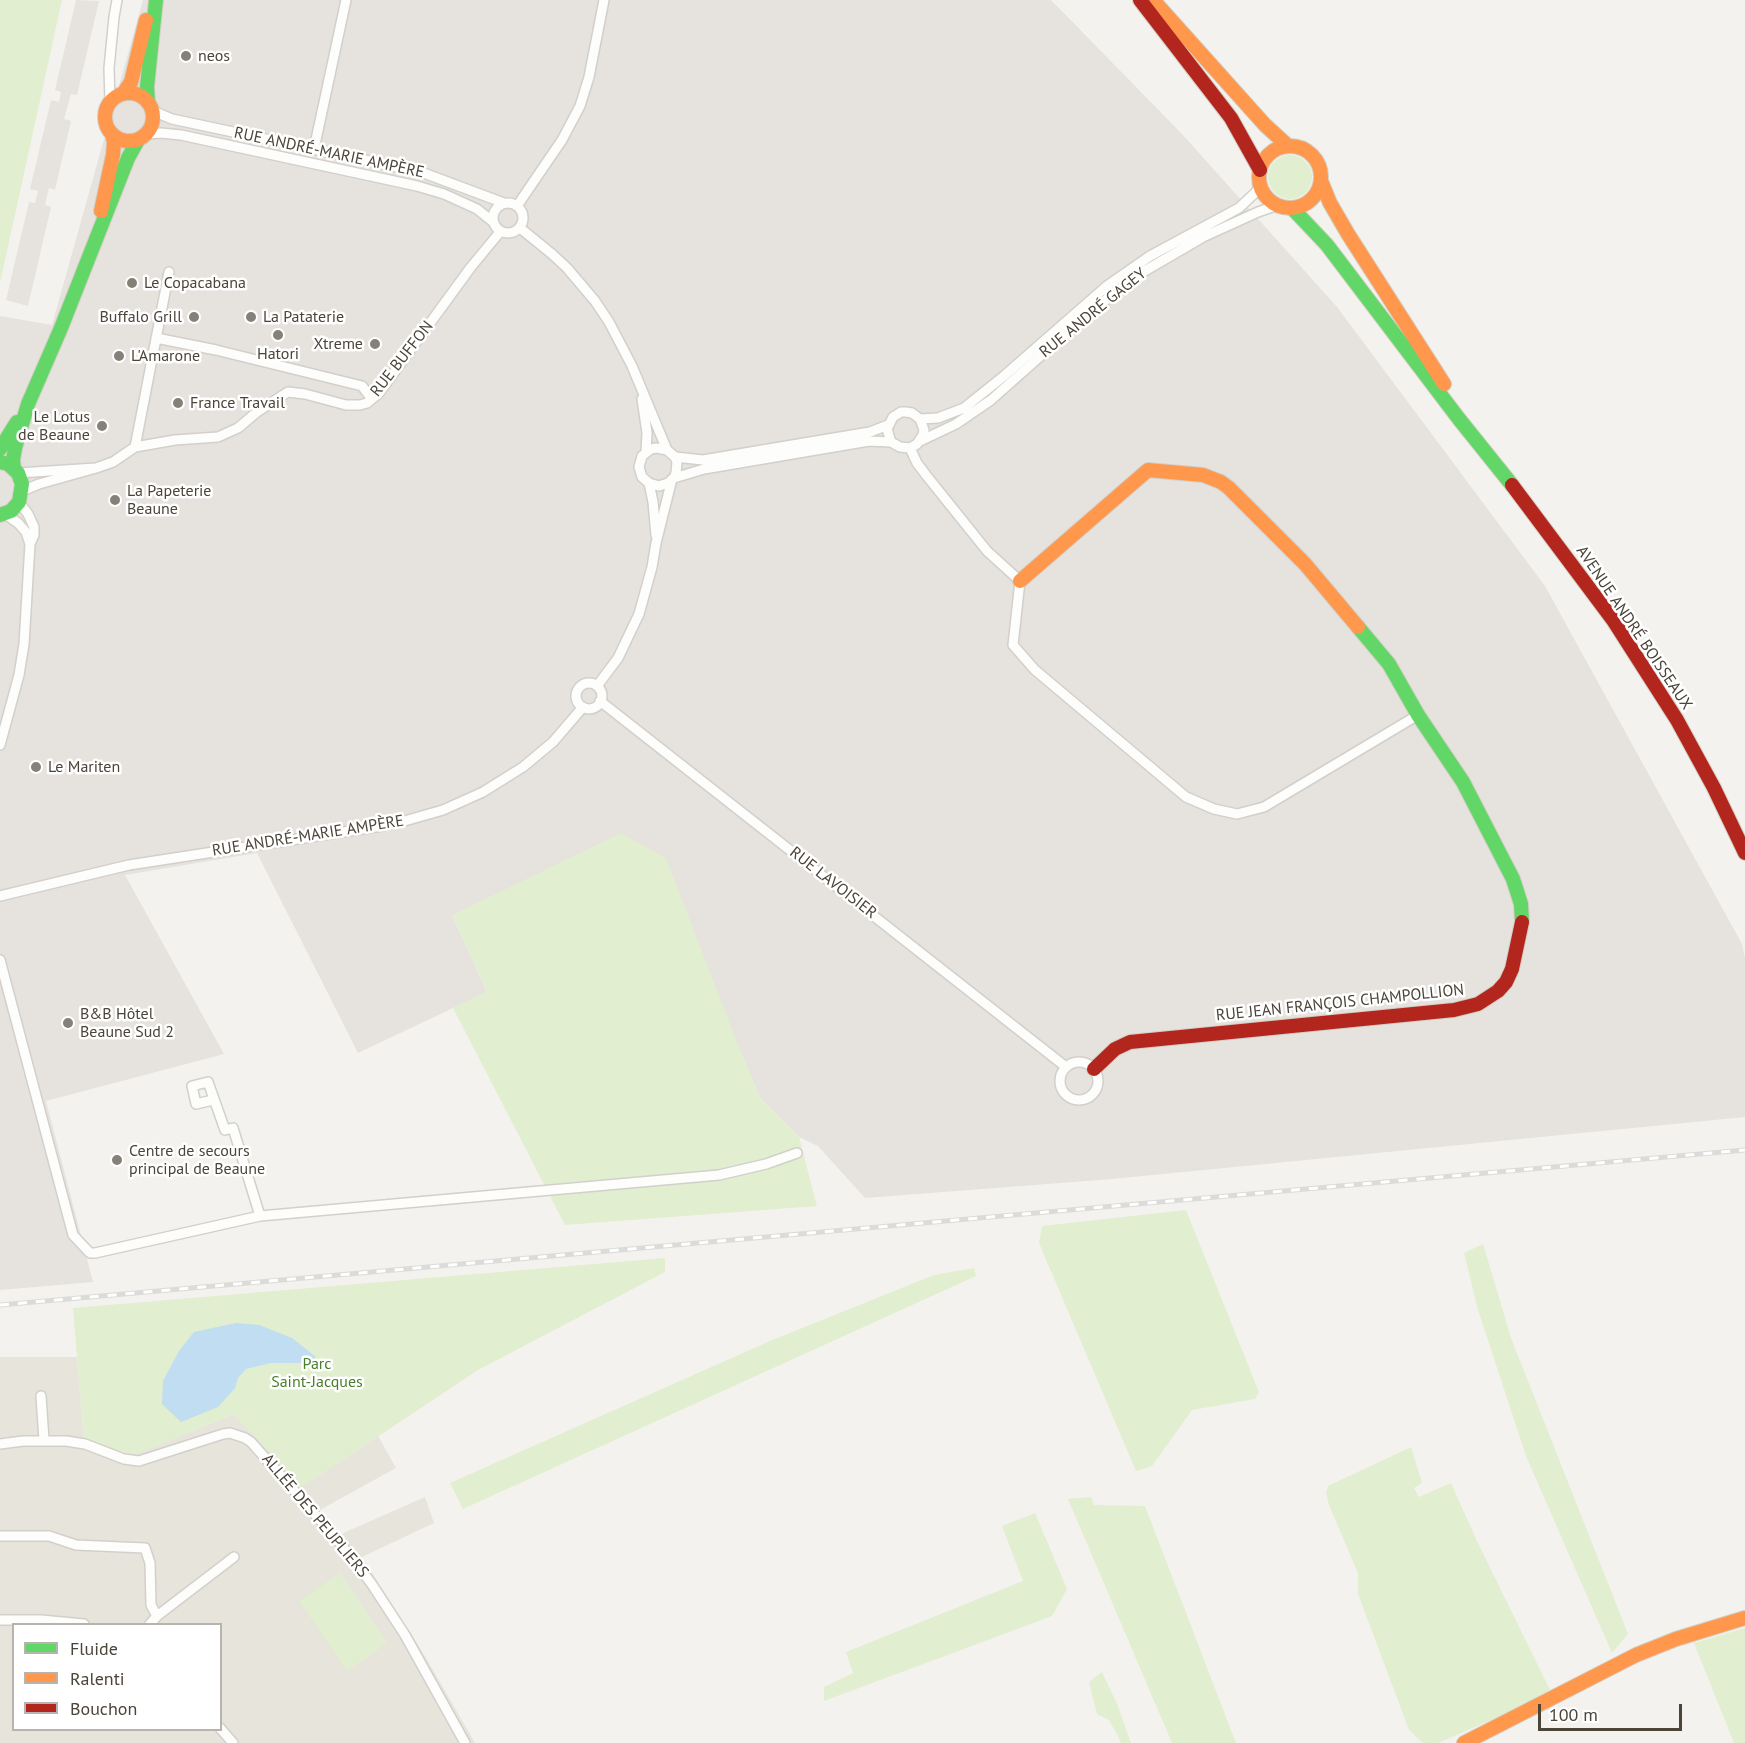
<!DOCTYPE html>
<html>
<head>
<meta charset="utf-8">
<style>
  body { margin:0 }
  #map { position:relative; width:1745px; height:1743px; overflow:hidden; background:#f4f2ee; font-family:"PT Sans",sans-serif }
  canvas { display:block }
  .legend { position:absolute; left:12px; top:1623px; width:210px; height:108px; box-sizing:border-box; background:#fff; border:2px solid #b7b4b0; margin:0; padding:8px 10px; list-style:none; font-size:18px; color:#4b4439 }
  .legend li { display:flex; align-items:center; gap:12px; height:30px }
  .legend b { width:30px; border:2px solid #b7b4b0 }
  .scale { position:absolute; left:1538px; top:1704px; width:144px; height:27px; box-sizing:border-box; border:3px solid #4b4439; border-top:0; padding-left:8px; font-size:18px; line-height:21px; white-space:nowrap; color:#4b4439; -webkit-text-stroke:4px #fff; paint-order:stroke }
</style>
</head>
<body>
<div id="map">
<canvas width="1745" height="1743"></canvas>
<ul class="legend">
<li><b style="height:8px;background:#63d668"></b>Fluide</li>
<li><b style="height:8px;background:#ff974d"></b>Ralenti</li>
<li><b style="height:8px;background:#b3261e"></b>Bouchon</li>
</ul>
<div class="scale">100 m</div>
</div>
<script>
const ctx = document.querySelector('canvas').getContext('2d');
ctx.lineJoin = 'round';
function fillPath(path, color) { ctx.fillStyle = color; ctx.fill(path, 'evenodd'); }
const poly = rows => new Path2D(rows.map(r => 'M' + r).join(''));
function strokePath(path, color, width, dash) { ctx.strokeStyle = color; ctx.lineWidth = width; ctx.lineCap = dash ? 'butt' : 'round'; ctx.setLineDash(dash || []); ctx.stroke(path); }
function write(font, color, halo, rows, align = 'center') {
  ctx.font = font + ' "PT Sans",sans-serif'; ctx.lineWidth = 5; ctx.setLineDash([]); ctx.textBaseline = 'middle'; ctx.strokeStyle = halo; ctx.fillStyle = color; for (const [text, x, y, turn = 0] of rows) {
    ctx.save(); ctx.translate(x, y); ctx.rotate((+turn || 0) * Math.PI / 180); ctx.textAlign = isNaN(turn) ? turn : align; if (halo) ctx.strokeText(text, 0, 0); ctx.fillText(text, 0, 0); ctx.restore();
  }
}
fillPath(poly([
  [0,1357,77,1357,84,1441,133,1455,234,1414,302,1486,378,1436,396,1468,318,1511,341,1534,425,1497,434,1523,362,1557,425,1656,475,1743,0,1743],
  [14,1624,220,1624,220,1730,14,1730]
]), '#e7e4dc');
fillPath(poly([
  [143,0,1051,0,1182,134,1337,307,1545,586,1742,944,1745,958,1745,1117,1112,1179,865,1198,818,1146,799,1137,761,1099,740,1050,452,915,487,992,358,1053,257,853,125,875,224,1054,46,1101,93,1282,0,1290,0,316,52,325]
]), '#e6e2de');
fillPath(poly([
  [0,0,62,0,0,283],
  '1268 177a22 22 0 1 1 44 0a22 22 0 1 1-44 0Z',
  [621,833,666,858,740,1050,761,1099,799,1137,817,1206,565,1225,453,1008,487,991,452,915],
  [1186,1210,1259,1392,1255,1399,1192,1410,1152,1466,1136,1471,1039,1243,1042,1226],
  [1483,1244,1511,1338,1628,1634,1612,1653,1526,1456,1478,1310,1464,1253],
  [665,1258,665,1272,478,1370,302,1487,234,1414,134,1455,84,1441,73,1308],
  [974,1268,976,1276,463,1509,450,1483,770,1341,934,1275],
  [1411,1447,1422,1483,1414,1488,1419,1497,1451,1483,1476,1539,1550,1690,1510,1712,1438,1743,1423,1743,1409,1730,1358,1594,1358,1573,1329,1505,1326,1493,1328,1486],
  [1091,1497,1094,1505,1145,1506,1236,1743,1172,1743,1068,1499],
  [1035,1513,1067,1589,1052,1616,824,1701,824,1687,853,1673,846,1652,1023,1581,1002,1526],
  [340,1573,387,1643,347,1671,299,1601],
  [1745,1628,1745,1743,1734,1743,1694,1643],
  [1102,1672,1117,1704,1131,1743,1121,1743,1118,1736,1109,1720,1097,1714,1089,1682]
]), '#e1eecf');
fillPath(poly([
  [76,0,99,1,77,95,71,94,64,119,71,121,55,190,49,188,45,205,51,207,28,306,6,300,29,202,35,203,38,191,30,189,51,100,59,102,61,92,55,90],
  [248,3,330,18,325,41,243,25],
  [748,479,771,498,666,629,662,625,659,627,652,621,665,604,659,599,671,585,665,581,665,576,671,570,665,565,670,532,693,489],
  [122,608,143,626,208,623,242,773,223,804,216,825,137,842,109,842,54,641,75,620]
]), '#e6e3df');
fillPath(poly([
  [236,1323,259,1325,292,1338,316,1357,308,1363,271,1363,246,1369,238,1378,235,1388,218,1407,181,1422,162,1404,163,1381,179,1351,194,1332]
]), '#c0ddf1');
const street = poly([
  [110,102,109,68,114,17,117,0],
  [153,111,172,119,421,172,504,203],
  [147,134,161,133,181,135,417,186,444,194,477,209,492,221],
  [314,149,346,0],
  '493 218a15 15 0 1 1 30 0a15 15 0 1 1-30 0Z',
  [517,206,562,140,580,106,589,77,604,0],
  [520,228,552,254,567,268,595,301,609,322,632,366,667,450],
  [156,338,216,350,362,386,372,399],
  [642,399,647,433,646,452],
  [920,419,938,418,964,408,1004,376,1107,286,1150,256,1239,208,1256,192,1260,184],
  [920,441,956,424,991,400,1088,314,1136,276,1203,237,1258,212,1278,205],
  [135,447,169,272],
  [910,448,917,463,926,475,987,551,1020,581,1013,645,1035,670,1186,797,1214,809,1237,814,1264,807,1418,715],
  [675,457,703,460,870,432,888,425],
  [96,468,113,462,135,447,175,440,218,437,238,428,257,412,288,392,305,394,346,405,360,405,367,403,379,393,471,267,500,232],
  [18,473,96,468,39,484,22,491],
  [674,478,676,473,677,462,675,457,667,450,656,448,651,449,642,456,639,467,642,477,649,483,659,486,668,483,674,478,704,469,869,441,891,442,900,447,910,448,917,444,923,435,924,430,920,419,912,413,906,412,901,412,893,417,887,429,891,442],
  [649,483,653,502,656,535],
  [5,514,18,523,26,532,30,544,34,535,34,527,28,514,19,502],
  '576 696a13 13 0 1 1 26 0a13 13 0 1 1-26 0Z',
  [597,686,618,658,639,614,652,567,656,543,672,479],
  [600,701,1066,1067],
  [0,745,19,675,24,644,30,544],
  [0,896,129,865,382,826,401,822,443,810,483,792,523,767,553,742,583,707],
  [0,960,73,1235,90,1253,95,1253,260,1216,719,1175,766,1164,797,1153],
  '1060 1081a19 19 0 1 1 38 0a19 19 0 1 1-38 0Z',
  [213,1100,196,1104,192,1086,208,1082,225,1130,233,1128,260,1216],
  [41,1396,44,1440],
  [0,1444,23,1441,66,1441,85,1444,124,1459,139,1461,223,1434,230,1433,245,1438,251,1442,336,1538,371,1583,405,1635,465,1743],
  [0,1536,49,1536,76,1545,145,1548,150,1563,151,1605,157,1616],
  [0,1620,41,1620,84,1624],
  [150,1624,157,1616,234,1557],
  [220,1728,233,1743]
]);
const fast = poly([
  [148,102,147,87,156,0],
  [1292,208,1327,245,1459,419,1512,485],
  [0,449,17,422],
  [0,462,8,464,18,473,22,484,19,502,11,511,0,515],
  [14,469,13,460,15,448,28,404,61,328,128,158,138,140],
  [1358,627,1389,664,1418,715,1463,782,1513,879,1521,904,1522,922]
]);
const slow = poly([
  [1153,0,1265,125,1288,146],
  '105 117a24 24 0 1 1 48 0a24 24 0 1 1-48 0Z',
  [123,94,131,82,146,20],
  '1259 177a31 31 0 1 1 62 0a31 31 0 1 1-62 0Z',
  [1321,181,1330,203,1348,234,1444,384],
  [101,211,113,155,114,142,112,134],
  [1020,581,1148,470,1203,475,1221,482,1229,488,1305,564,1358,627],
  [1464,1743,1636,1655,1676,1639,1745,1618]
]);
const jam = poly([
  [1140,0,1231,118,1260,170],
  [1512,485,1613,620,1677,720,1714,788,1745,853],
  [1094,1069,1115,1049,1130,1042,1454,1010,1478,1004,1498,991,1506,982,1512,969,1522,922]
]);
strokePath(street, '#d2d0cb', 12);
strokePath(fast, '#d3cfc5', 16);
strokePath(slow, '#d3cfc5', 16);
strokePath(jam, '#d3cfc5', 16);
strokePath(street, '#fdfdfc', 9);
strokePath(fast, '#63d668', 14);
strokePath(slow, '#ff974d', 14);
strokePath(jam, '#b3261e', 14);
const rail = poly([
  [0,1305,1745,1150]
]);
strokePath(rail, '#dbdbda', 5);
strokePath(rail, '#fff', 3, [9]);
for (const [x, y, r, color] of [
  [186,56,6,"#868178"],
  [132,283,6,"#868178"],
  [194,317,6,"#868178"],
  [251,317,6,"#868178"],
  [278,335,6,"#868178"],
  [375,344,6,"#868178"],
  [119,356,6,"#868178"],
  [178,403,6,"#868178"],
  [102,426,6,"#868178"],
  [115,500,6,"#868178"],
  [36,767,6,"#868178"],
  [68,1023,6,"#868178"],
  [117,1160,6,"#868178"]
]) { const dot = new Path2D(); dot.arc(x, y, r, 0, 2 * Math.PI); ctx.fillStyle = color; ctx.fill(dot); strokePath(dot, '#fff', 2); }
write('16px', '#4b4439', '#fff', [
  ["neos",198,56],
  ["Le Copacabana",144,283],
  ["Buffalo Grill",182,317,"right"],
  ["La Pataterie",263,317],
  ["Xtreme",363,344,"right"],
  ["Hatori",278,354,"center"],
  ["L'Amarone",131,356],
  ["France Travail",190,403],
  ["Le Lotus",90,417,"right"],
  ["de Beaune",90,435,"right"],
  ["La Papeterie",127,491],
  ["Beaune",127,509],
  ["Le Mariten",48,767],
  ["B&B Hôtel",80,1014],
  ["Beaune Sud 2",80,1032],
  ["Centre de secours",129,1151],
  ["principal de Beaune",129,1169]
], 'left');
write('16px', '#4b4439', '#fff', [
  ["RUE ANDRÉ-MARIE AMPÈRE",329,153,12],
  ["RUE ANDRÉ GAGEY",1093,313,-39],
  ["RUE BUFFON",402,359,-52],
  ["AVENUE ANDRÉ BOISSEAUX",1634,628,56],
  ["RUE ANDRÉ-MARIE AMPÈRE",308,836,-9],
  ["RUE LAVOISIER",833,883,38],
  ["RUE JEAN FRANÇOIS CHAMPOLLION",1340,1003,-6],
  ["ALLÉE DES PEUPLIERS",315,1516,50]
]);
write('16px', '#4a7f2a', '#fff', [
  ["Parc",317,1364],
  ["Saint-Jacques",317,1382]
]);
</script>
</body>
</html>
